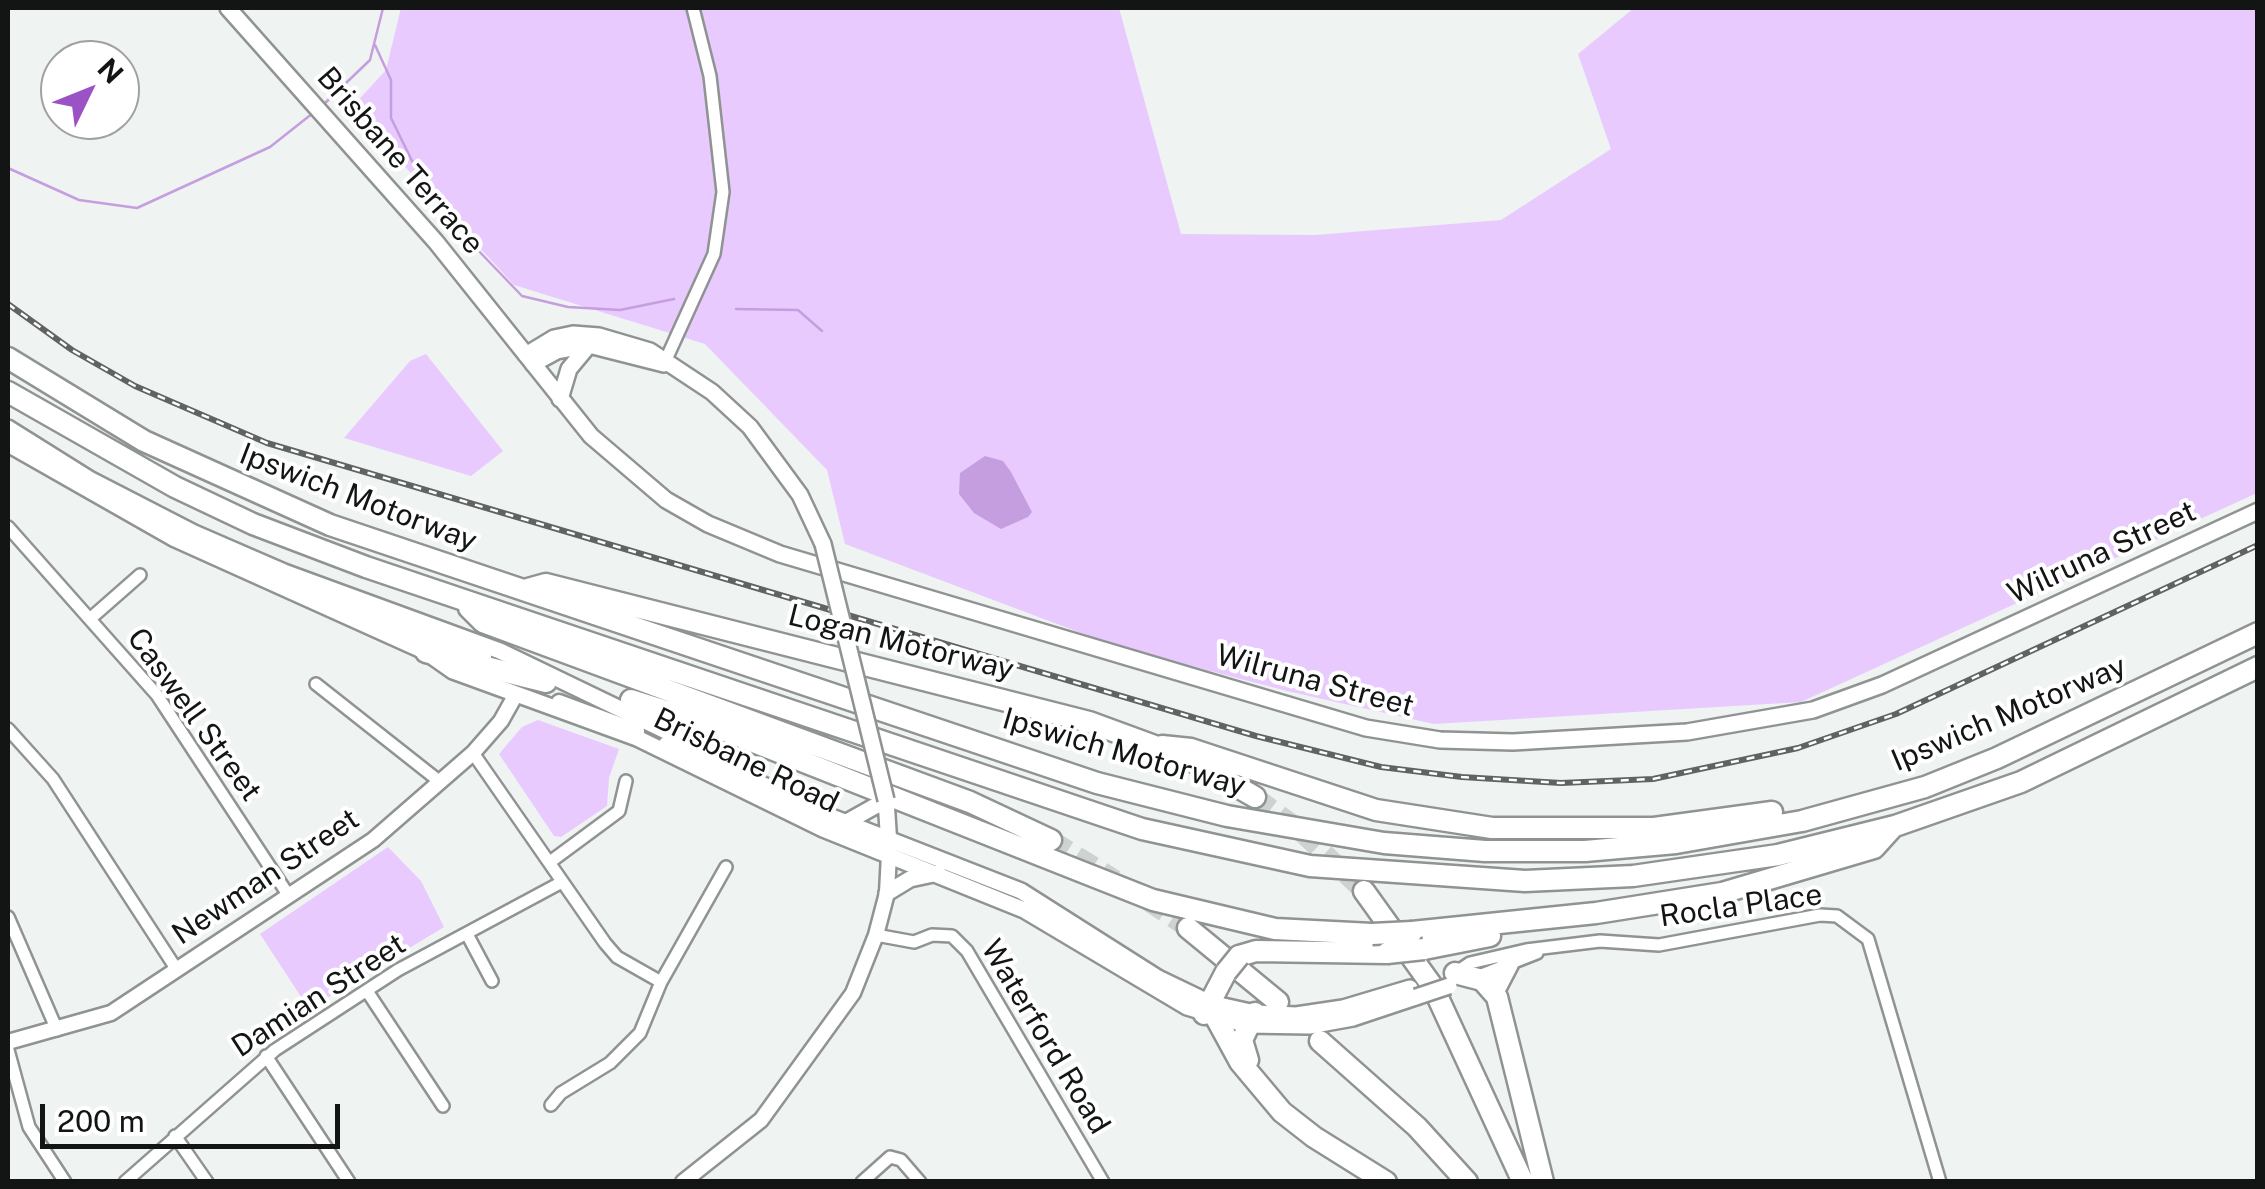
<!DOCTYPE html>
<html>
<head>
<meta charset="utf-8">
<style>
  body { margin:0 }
  #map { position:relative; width:2265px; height:1189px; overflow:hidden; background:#eff3f2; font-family:"Public Sans",sans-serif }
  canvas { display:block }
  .frame { position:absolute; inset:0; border:10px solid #131414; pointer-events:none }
  .north { position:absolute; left:40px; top:40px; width:100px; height:100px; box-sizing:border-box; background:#fff; border:2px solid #a1a1a1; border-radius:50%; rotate:47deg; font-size:28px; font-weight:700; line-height:40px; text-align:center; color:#131414 }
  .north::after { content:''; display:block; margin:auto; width:35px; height:45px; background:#9b52c5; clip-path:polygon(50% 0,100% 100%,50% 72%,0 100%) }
  .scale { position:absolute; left:40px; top:1104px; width:300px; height:45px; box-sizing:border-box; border:5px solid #131414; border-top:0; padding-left:12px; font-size:30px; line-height:35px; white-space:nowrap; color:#131414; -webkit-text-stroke:8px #fff; paint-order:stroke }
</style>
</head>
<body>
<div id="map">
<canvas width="2265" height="1189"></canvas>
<div class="frame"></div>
<div class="north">N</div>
<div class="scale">200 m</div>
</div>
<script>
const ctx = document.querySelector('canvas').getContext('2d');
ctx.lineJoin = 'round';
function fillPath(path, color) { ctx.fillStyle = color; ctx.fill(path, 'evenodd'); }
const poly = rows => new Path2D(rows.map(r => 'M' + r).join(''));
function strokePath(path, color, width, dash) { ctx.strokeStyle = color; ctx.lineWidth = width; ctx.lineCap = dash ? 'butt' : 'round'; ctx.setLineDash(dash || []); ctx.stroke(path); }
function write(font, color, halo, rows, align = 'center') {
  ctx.font = font + ' "Public Sans",sans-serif'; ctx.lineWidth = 8; ctx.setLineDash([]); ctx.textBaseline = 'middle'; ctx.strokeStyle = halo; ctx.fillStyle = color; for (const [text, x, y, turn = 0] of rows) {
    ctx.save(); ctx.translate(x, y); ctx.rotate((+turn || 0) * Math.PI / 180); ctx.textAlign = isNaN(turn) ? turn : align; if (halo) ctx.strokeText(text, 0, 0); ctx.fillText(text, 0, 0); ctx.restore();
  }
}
fillPath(poly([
  [401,8,1119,8,1181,234,1315,235,1501,220,1611,149,1578,54,1634,8,2257,8,2257,493,1801,702,1434,724,1287,691,1118,647,845,544,827,470,705,344,514,285,351,108,386,70],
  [426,354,503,451,471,476,344,438,410,361],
  [538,720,619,749,609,778,607,806,561,837,554,836,499,754,522,727],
  [388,847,421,881,444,927,309,1009,260,934]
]), '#e9cafe');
fillPath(poly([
  [985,456,1003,461,1011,472,1032,512,1028,517,1001,529,974,513,959,494,960,473]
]), '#c59edf');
strokePath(poly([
  [375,45,391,80,391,118,416,169,474,246,522,296,568,307,620,310,674,299],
  [323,105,370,60,383,8],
  [8,168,79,200,137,208,270,147,313,113],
  [736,309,798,310,822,331]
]), '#c59edf', 2.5);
strokePath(poly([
  [1255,797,1296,827,1364,891],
  [1051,840,1115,880],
  [1148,901,1188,928]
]), '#ced2d1', 20, [20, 10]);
const minor = poly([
  [664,364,714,254,723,192,710,76,693,8],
  [8,527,157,695,289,896],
  [91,618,140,575],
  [316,684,439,781],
  [8,729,53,779,177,970],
  [473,753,605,943,617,957,661,982],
  [550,862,619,811,626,781],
  [8,917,57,1030],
  [467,934,492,981],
  [876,935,914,942,932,935,952,936,967,951,1103,1182],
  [1455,973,1470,963,1526,950,1600,941,1659,945,1820,915,1837,916,1868,939,1940,1182],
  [1476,977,1537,953],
  [367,991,443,1106],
  [8,1050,29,1127,65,1182],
  [266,1056,349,1182],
  [551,1105,561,1093,610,1063,640,1033,661,982,726,867],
  [175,1136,207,1182],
  [125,1182,275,1050,398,970,562,882],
  [862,1182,890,1157,901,1160,920,1182]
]);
const tertiary = poly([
  [291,580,377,621,484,657],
  [559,702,637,731],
  [666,744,739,774],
  [8,1042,111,1013,373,840,473,753,501,721,515,696],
  [683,1182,761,1120,853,993,876,935,887,893,889,854]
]);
const secondary = poly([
  [228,8,436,242,591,436,666,500,708,524,780,554,1366,728,1440,740,1513,742,1687,732,1813,710,1882,685,2258,511],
  [526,355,554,338,573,334,599,336,650,351,712,392,750,427,800,495,823,544],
  [533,364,557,351,589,345,664,364],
  [560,399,569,369,589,345],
  [8,428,91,480,194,533,284,572,500,651,728,761,753,780,824,814,1021,891,1158,978,1210,1003,1255,1013,1296,1015,1343,1008,1410,988],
  [8,444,175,539,426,652,453,671,637,738,823,829,1024,910,1187,1007,1247,1025,1309,1026,1353,1018,1416,997],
  [886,800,889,845],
  [845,823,886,800],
  [887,893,910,879,938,873]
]);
const motorway = poly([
  [8,358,144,441,330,525,1097,783,1227,816,1384,843,1485,851,1585,851,1676,843,1802,821,1925,787,1997,758,2258,633],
  [8,392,175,487,253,524,366,567,1142,829,1310,866,1525,881,1633,876,1778,855,1895,826,2021,782,2258,667],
  [528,589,546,584,1089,722,1187,758,1255,797],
  [469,608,483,622,970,802,1051,840],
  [426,652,546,682],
  [631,700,713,726,1153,900,1275,929,1372,934],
  [1162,746,1191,749,1376,810,1492,828,1654,828,1772,812],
  [1364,891,1433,987,1523,1182],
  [1188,928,1278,1002],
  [1412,932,1596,913,1722,893,1874,848,1893,827],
  [1424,949,1490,936],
  [1239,956,1256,951,1387,953],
  [1455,973,1482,980,1497,997,1543,1182],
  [1494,991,1508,964],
  [1204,1014,1226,972],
  [1216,1018,1240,1062,1282,1112,1314,1137,1386,1182],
  [1320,1041,1417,1127,1467,1182],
  [1248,1060,1242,1040,1255,1013]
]);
strokePath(minor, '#8f9392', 16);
strokePath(tertiary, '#8f9392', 19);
strokePath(secondary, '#8f9392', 20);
strokePath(motorway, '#8f9392', 25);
strokePath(minor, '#fff', 11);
strokePath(tertiary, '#fff', 14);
strokePath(secondary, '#fff', 15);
strokePath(motorway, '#fff', 20);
const rail = poly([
  [8,304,72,350,135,386,267,443,1256,736,1381,767,1462,777,1561,783,1653,779,1798,748,1896,714,2258,545]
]);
strokePath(rail, '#616363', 6);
strokePath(rail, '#fff', 2.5, [8]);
const secondaryBridge = poly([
  [823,544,886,800],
  [1416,997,1449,986]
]);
const motorwayBridge = poly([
  [1372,934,1412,932],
  [1387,953,1424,949],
  [1226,972,1239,956]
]);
strokePath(secondaryBridge, '#8f9392', 20, []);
strokePath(motorwayBridge, '#8f9392', 25, []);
strokePath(secondaryBridge, '#fff', 15);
strokePath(motorwayBridge, '#fff', 20);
write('30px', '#131414', '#fff', [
  ["Brisbane Terrace",400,161,49],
  ["Ipswich Motorway",358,498,21],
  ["Wilruna Street",2102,553,-25],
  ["Logan Motorway",901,643,14],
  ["Wilruna Street",1315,681,15],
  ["Ipswich Motorway",2009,714,-23],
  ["Caswell Street",194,715,54],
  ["Ipswich Motorway",1124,753,16],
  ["Brisbane Road",746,761,26],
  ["Newman Street",266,877,-34],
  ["Rocla Place",1741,906,-8],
  ["Damian Street",319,996,-33],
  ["Waterford Road",1045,1037,59]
]);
</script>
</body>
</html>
